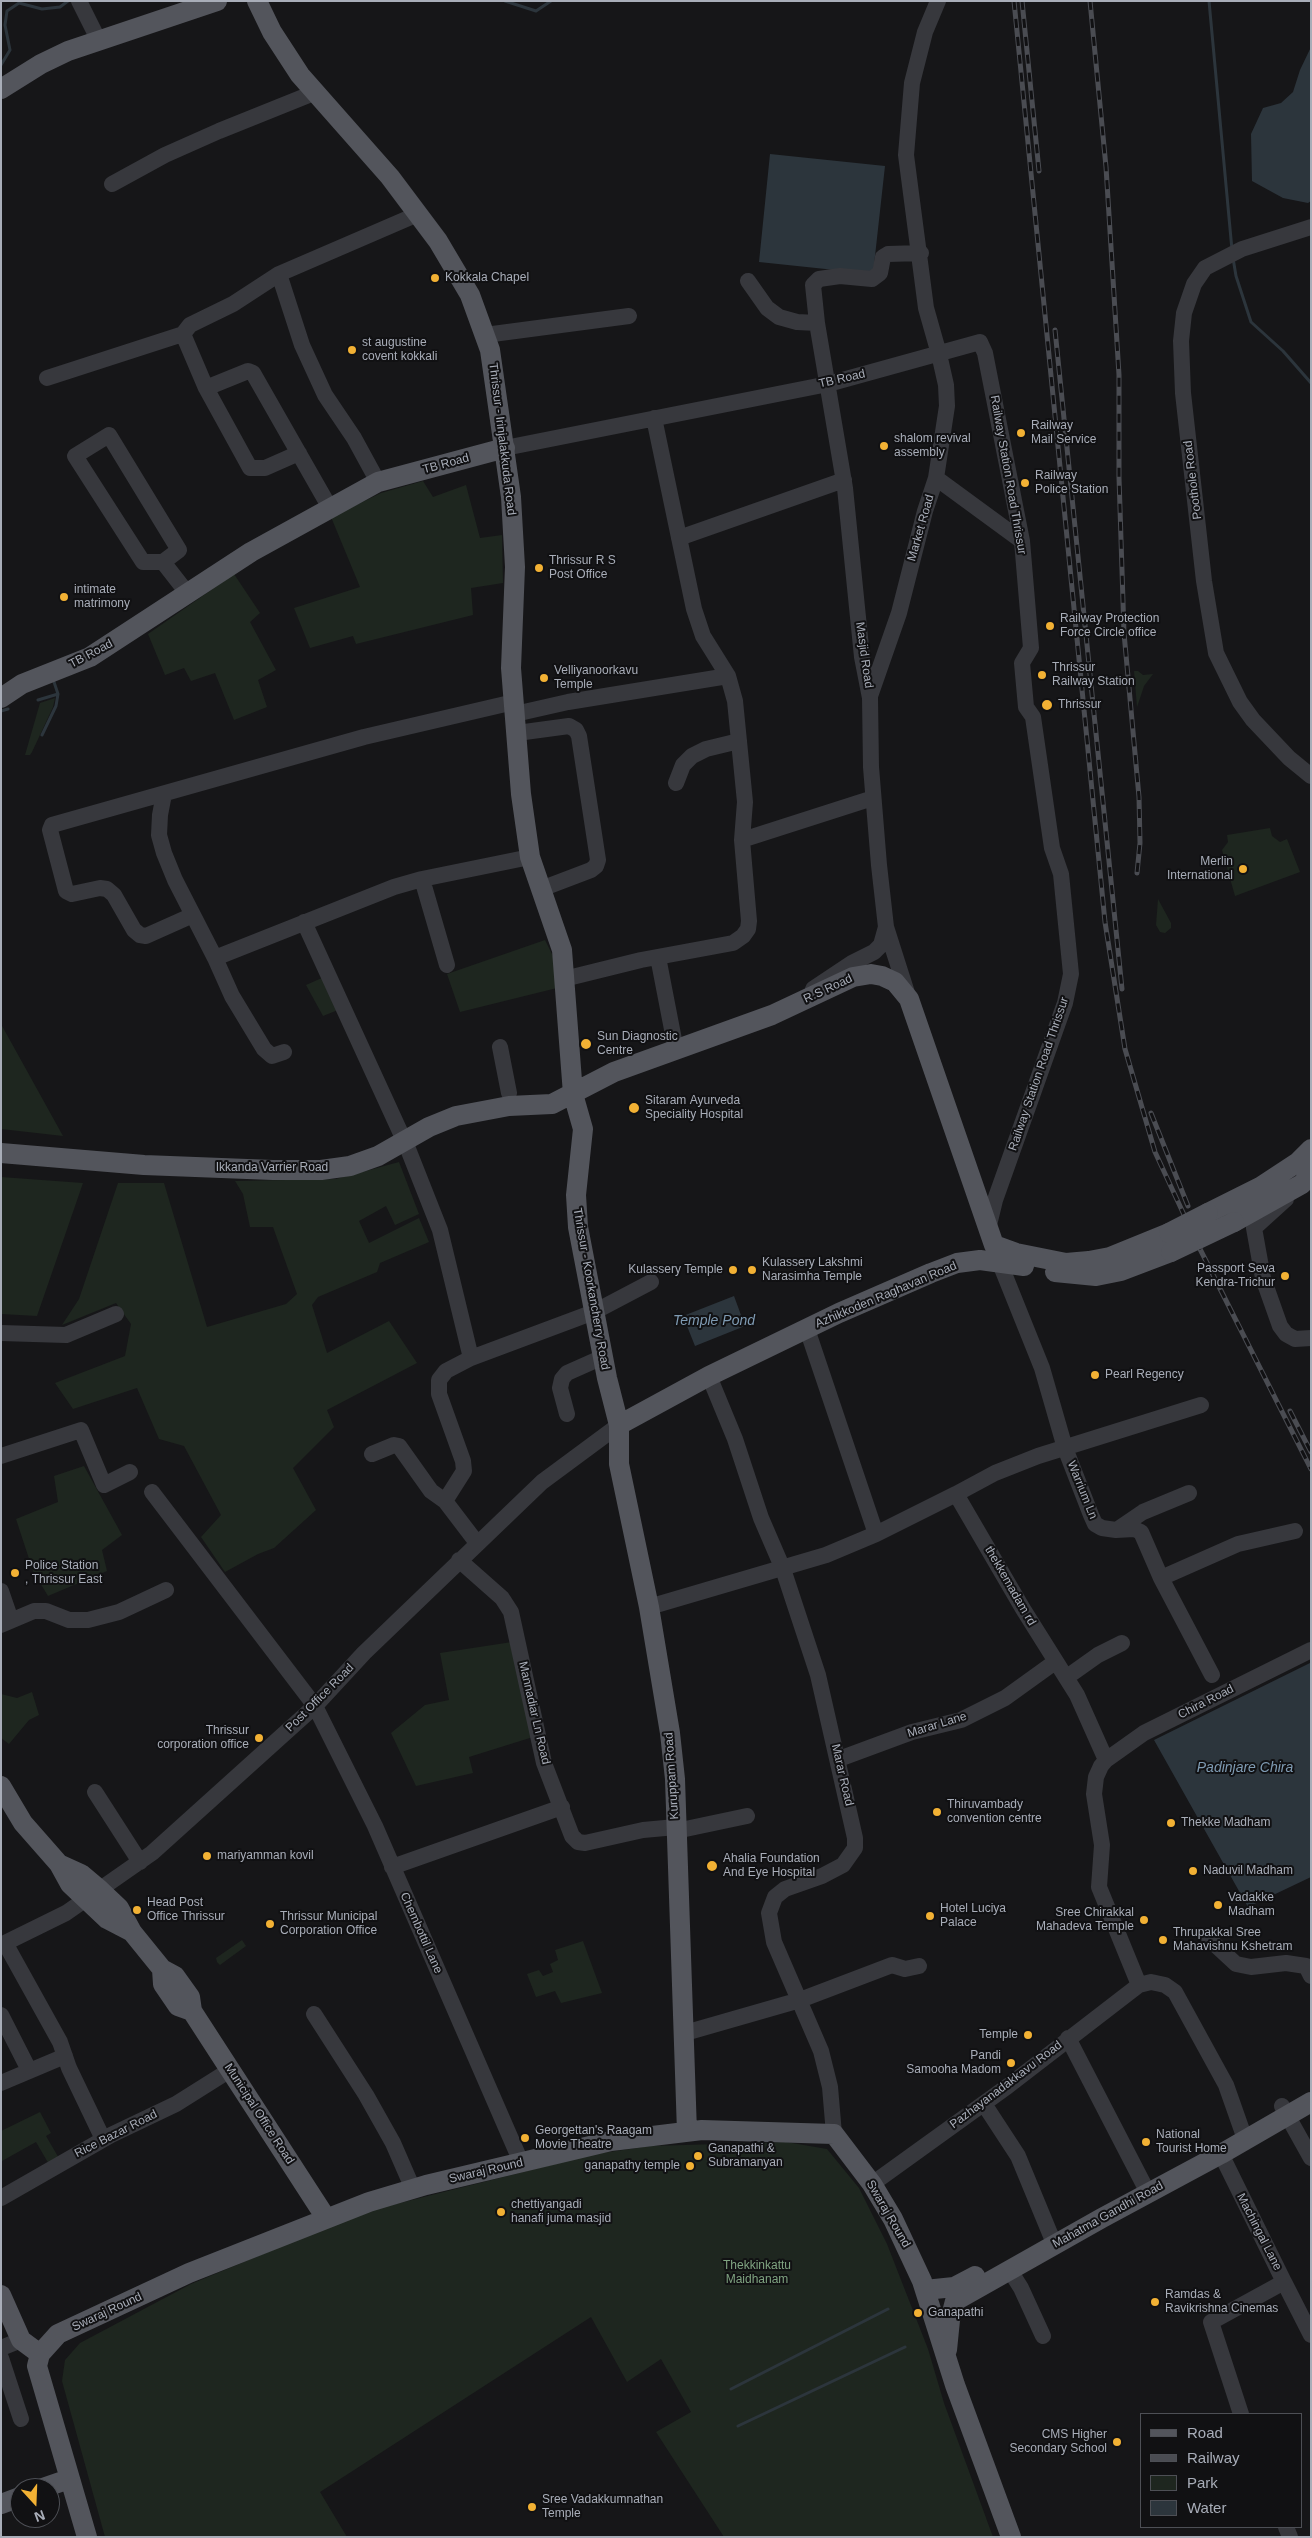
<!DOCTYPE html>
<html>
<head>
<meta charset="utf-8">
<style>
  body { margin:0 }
  #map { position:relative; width:1312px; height:2538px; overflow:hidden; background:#161618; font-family:Arial,sans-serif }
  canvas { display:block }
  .frame { position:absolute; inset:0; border:2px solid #a8adb8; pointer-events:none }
  .legend { position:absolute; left:1140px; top:2413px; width:162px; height:115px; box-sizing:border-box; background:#111113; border:1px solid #4d4f55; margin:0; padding:6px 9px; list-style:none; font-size:15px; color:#a8adb8 }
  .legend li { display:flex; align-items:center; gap:10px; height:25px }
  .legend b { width:25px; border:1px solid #4d4f55 }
  .north { position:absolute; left:10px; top:2478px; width:50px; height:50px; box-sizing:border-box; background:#111113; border:1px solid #4d4f55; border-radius:50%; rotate:160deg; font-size:14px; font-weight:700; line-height:20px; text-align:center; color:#a8adb8 }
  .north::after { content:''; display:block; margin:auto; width:18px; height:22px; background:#f2b134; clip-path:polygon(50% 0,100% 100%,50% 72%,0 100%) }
</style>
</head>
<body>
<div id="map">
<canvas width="1312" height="2538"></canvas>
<div class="frame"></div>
<ul class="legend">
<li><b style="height:6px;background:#53555c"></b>Road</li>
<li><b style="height:6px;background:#4a4c52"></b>Railway</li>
<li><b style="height:14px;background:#1e261f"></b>Park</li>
<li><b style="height:14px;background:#2c353c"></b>Water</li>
</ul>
<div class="north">N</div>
</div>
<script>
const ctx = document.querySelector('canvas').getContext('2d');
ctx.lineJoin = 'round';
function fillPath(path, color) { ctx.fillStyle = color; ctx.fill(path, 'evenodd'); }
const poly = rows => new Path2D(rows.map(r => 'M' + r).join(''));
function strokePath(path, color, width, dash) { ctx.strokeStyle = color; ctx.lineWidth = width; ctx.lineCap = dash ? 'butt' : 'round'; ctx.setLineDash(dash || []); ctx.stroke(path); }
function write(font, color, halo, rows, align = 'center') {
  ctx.font = font + ' Arial,sans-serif'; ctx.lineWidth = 4; ctx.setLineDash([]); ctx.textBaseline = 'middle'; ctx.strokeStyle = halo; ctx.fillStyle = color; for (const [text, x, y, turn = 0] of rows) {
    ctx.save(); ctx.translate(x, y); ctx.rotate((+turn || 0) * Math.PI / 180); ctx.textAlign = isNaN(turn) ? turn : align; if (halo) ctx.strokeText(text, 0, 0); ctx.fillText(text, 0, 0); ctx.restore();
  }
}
fillPath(poly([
  [423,481,433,497,466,485,480,538,502,535,503,583,471,588,473,615,356,644,353,636,310,648,294,608,360,587,331,517,381,493],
  [234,574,260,613,250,622,276,670,258,680,267,707,234,720,215,673,191,681,184,668,165,675,148,634],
  [1134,671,1138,671,1143,675,1153,674,1144,686,1137,707],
  [55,698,53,707,32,752,30,755,25,755,40,703],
  [1270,828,1272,836,1280,842,1287,839,1300,872,1235,896,1222,850,1228,842,1227,835],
  [1158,899,1171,923,1171,928,1165,933,1160,932,1156,925],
  [545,940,554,958,557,988,460,1012,447,974],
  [324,977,338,1010,323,1016,306,985],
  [1,1024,63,1136,1,1129],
  [399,1162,419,1214,395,1225,386,1206,359,1221,369,1243,419,1218,429,1242,380,1263,377,1272,318,1297,312,1305,327,1353,389,1321,417,1363,327,1410,334,1427,293,1468,316,1510,274,1548,258,1554,225,1572,201,1537,221,1515,184,1446,159,1439,137,1388,73,1409,55,1383,125,1356,131,1324,116,1303,62,1325,79,1299,118,1183,164,1183,207,1327,286,1304,297,1294,273,1227,250,1227,243,1194,235,1181,336,1179],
  [1,1177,83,1183,37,1316,1,1314],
  [84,1466,122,1535,102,1550,107,1571,48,1596,33,1571,16,1519,58,1502,54,1476],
  [512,1642,533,1737,469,1757,473,1773,416,1786,391,1733,425,1705,449,1700,440,1653],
  [32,1692,39,1715,29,1720,9,1744,1,1738,1,1694,17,1698],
  [242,1940,246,1946,220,1965,217,1962,216,1958],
  [583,1941,602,1993,561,2003,555,1991,536,1997,527,1974,539,1970,543,1976,553,1972,550,1964,558,1960,555,1950],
  [40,2112,51,2133,46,2136,60,2160,50,2166,36,2142,2,2161,1,2131],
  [786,2142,827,2149,859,2188,887,2244,928,2349,944,2403,993,2537,724,2537,656,2432,691,2412,661,2359,627,2382,591,2317,320,2492,347,2537,105,2537,62,2381,65,2360,80,2343,191,2284,364,2212,595,2154,651,2146]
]), '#1e261f');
fillPath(poly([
  [1311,47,1311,201,1308,203,1283,198,1252,181,1251,134,1263,108,1281,103,1293,92,1300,70],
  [770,154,885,166,873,274,759,262],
  [734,1296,745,1326,695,1346,683,1316],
  [1310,1663,1311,1877,1248,1907,1154,1740]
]), '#2c353c');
strokePath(poly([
  [505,1,536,11,551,1],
  [1209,1,1232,250],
  [1,65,10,50,5,25,7,11,19,3,42,9,60,7,68,1],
  [1233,258,1236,276,1251,322,1283,351,1311,383],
  [38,700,58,694],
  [1,711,8,709],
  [42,735,56,706,58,694,54,682],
  [731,2389,888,2309],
  [738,2426,905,2347]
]), '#2c353c', 3);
strokePath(poly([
  [79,1,99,41],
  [112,184,165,155,219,131,316,92],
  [1311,227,1242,249,1205,268,1194,284,1184,313,1181,341,1183,393,1204,581,1216,653,1240,702,1253,720,1289,758,1311,776],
  [279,274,302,345,325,395,354,438,378,482],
  [748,281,767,308,779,317,797,322,817,323,845,488,862,657,870,698,871,767,879,865,886,927,908,996],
  [817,323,813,285,819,279,840,276,872,279,880,273,883,257,888,254,921,253],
  [485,335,629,316],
  [47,378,183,334],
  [206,388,248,371,253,373,330,508],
  [505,448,828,384,980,342,985,353,1022,541,1031,648,1022,663,1026,707,1033,717,1052,848,1061,874,1071,974,1065,1003,995,1200,988,1229],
  [299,453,265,468,250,468,206,388,183,334,190,325,233,304,279,274,418,214],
  [936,478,1022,541],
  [679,538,844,480],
  [163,562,179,550,109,435,75,456,143,562,163,562,188,594],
  [870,696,899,613,925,511,936,478,947,406,946,385,939,354,926,308,906,155,912,83,925,32,938,1],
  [515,714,568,702,728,676],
  [517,733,569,726,576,730,579,736,598,860,596,866,591,870,541,889],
  [676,783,683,765,692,756,706,749,739,741],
  [164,794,160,815,159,835,164,853,175,880,215,958,394,887,422,879,530,857],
  [742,840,873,798],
  [422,879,447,965],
  [193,915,146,936,140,935,134,930,114,895,107,889,100,888,72,894,66,891,50,830,52,825,364,737,514,702],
  [304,922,408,1149,440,1230,471,1358],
  [658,957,676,1050],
  [215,958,232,996,264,1049,272,1056,284,1052],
  [564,979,641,960,733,943,743,936,748,929,749,921,742,840,745,802,735,701,728,676,703,636,694,609,654,418],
  [813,989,852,963,874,952,881,945,886,927],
  [500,1047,509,1093],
  [1286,1199,1254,1228,1263,1278,1280,1326,1286,1334,1295,1339,1311,1338],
  [999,1261,1042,1368,1065,1448,1091,1515,1095,1524,1102,1528,1116,1530,1134,1529,1141,1532,1161,1578,1212,1675],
  [807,1329,876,1534],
  [1,1333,66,1335,116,1314],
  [709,1376,735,1439,761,1518,783,1569,818,1675,855,1838,855,1848,843,1865,822,1876,785,1889,775,1897,769,1913,774,1942,821,2051,830,2087,834,2134],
  [567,1414,560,1388,562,1379,567,1373,603,1357],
  [372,1454,394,1445,399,1446,431,1491,445,1501],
  [1,1456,81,1430,104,1485,130,1472],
  [152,1492,315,1706,375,1826,521,2162],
  [956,1494,995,1473,1038,1456,1201,1405],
  [1118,1529,1143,1512,1189,1493],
  [477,1543,445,1501,464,1471,463,1461,439,1394,439,1380,446,1371,471,1358,594,1312,651,1282],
  [459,1560,502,1598,511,1612,544,1763,572,1836,578,1842,585,1843,643,1830,676,1827],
  [1161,1578,1238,1544,1295,1531],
  [1,1591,11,1620],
  [649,1607,826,1555,876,1534,956,1494,1023,1609,1077,1695,1106,1760],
  [1,1625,34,1611,46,1611,69,1620,88,1620,119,1612,166,1590],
  [1067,1677,1098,1655,1122,1643],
  [839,1759,912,1732,961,1720,1005,1698,1055,1662],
  [95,1792,140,1862],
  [676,1831,747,1816],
  [392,1867,562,1807],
  [1209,1939,1236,1964,1251,1967,1286,1963,1306,1966,1311,1976],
  [5,1943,60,2042,69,2068,103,2139],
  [1,1945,66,1913,152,1853,315,1706,364,1653,542,1482,619,1425],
  [1139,1985,1099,1887,1102,1845,1094,1794,1096,1777,1101,1766,1106,1760,1144,1733,1311,1650],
  [314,2014,366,2095,393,2143,413,2189],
  [1,2015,29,2070],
  [685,2033,800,2000,892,1965,905,1969,919,1966],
  [1068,2038,1144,2185],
  [1,2083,65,2056],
  [984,2104,1018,2156,1051,2236],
  [1282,2106,1311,2158],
  [1221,2154,1284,2282,1211,2322,1241,2414],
  [872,2184,1008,2086,1139,1985,1151,1982,1165,1985,1175,1992,1226,2085,1245,2139],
  [1,2198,111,2135,176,2104,230,2070],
  [1009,2269,1021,2288,1043,2336],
  [1284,2282,1311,2335],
  [1,2348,21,2340],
  [1,2358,21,2419],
  [1286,2527,1290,2537]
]), '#37383d', 16);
strokePath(poly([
  [257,1,272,32,300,75,390,177,438,241,470,295,490,350,511,497,515,567,511,668,521,794,530,857,562,950,573,1094,583,1129,576,1195,578,1227,607,1378,619,1425,619,1464,649,1607,670,1733,675,1779,687,2132],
  [1,89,41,64,68,51,217,1],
  [1,698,22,684,90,657,251,552,378,482,505,448],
  [1,1153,144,1165,273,1170,321,1170,350,1166,378,1156,429,1127,456,1116,509,1106,552,1104,614,1072,772,1015,853,977,871,974,882,976,895,982,909,999,994,1245,1016,1253,1066,1263,1089,1261,1110,1257,1169,1233],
  [1208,1213,1260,1187,1298,1162,1311,1149],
  [1234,1222,1302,1184,1311,1173],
  [1055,1272,1096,1276,1121,1271,1171,1252],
  [619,1425,709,1376,839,1313,931,1273,957,1263,980,1260,1024,1266],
  [1,1786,23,1823,59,1864,70,1884,107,1919,132,1932,162,1969,163,1984,178,2006,192,2011,326,2218],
  [59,1864,81,1874,100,1890,119,1908,132,1932],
  [162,1969,175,1976,190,1997,192,2011],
  [925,2290,954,2287,975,2276],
  [1,2295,21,2340,40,2354],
  [947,2350,950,2320,955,2301,1102,2218,1221,2154,1311,2102],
  [43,2488,69,2479],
  [1,2504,20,2497],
  [87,2537,37,2366,40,2354,58,2334,189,2273,369,2202,426,2185,611,2141,702,2130,834,2134,872,2184,893,2219,922,2281,955,2385,1011,2537]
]), '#53555c', 20);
const rail = poly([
  [1014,1,1105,922,1125,1049,1155,1152,1198,1245,1311,1469],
  [1022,1,1039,171],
  [1090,1,1106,167,1119,375,1119,477,1124,633,1139,797,1140,843,1137,873],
  [1055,330,1122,989],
  [1151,1113,1188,1206],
  [1290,1411,1311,1452]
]);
strokePath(rail, '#4a4c52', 5);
strokePath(rail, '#111113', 3, [9]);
strokePath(poly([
  [1169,1233,1208,1213],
  [1171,1252,1234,1222]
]), '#53555c', 20);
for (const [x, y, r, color] of [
  [435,278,5,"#f2b134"],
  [352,350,5,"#f2b134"],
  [1021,433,5,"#f2b134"],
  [884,446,5,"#f2b134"],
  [1025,483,5,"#f2b134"],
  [539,568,5,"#f2b134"],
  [64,597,5,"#f2b134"],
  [1050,626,5,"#f2b134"],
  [1042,675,5,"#f2b134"],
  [544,678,5,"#f2b134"],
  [1047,705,6,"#f2b134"],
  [1243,869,5,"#f2b134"],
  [586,1044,6,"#f2b134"],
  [634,1108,6,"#f2b134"],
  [733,1270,5,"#f2b134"],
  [752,1270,5,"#f2b134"],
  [1285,1276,5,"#f2b134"],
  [1095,1375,5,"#f2b134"],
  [15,1573,5,"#f2b134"],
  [259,1738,5,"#f2b134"],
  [937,1812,5,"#f2b134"],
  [1171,1823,5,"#f2b134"],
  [207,1856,5,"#f2b134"],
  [712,1866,6,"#f2b134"],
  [1193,1871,5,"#f2b134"],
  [1218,1905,5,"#f2b134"],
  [137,1910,5,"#f2b134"],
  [930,1916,5,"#f2b134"],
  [1144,1920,5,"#f2b134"],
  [270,1924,5,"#f2b134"],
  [1163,1940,5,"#f2b134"],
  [1028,2035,5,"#f2b134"],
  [1011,2063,5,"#f2b134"],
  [525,2138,5,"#f2b134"],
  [1146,2142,5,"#f2b134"],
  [698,2156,5,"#f2b134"],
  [690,2166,5,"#f2b134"],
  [501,2212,5,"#f2b134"],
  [1155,2302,5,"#f2b134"],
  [918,2313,5,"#f2b134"],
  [1117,2442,5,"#f2b134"],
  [532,2507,5,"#f2b134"]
]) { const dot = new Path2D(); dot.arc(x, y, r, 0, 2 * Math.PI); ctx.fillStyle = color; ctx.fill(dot); strokePath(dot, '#111113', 2); }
write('12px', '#a8adb8', '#111113', [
  ["Kokkala Chapel",445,278],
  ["st augustine",362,343],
  ["covent kokkali",362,357],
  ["Railway",1031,426],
  ["Mail Service",1031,440],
  ["shalom revival",894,439],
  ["assembly",894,453],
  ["Railway",1035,476],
  ["Police Station",1035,490],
  ["Thrissur R S",549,561],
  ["Post Office",549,575],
  ["intimate",74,590],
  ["matrimony",74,604],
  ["Railway Protection",1060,619],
  ["Force Circle office",1060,633],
  ["Thrissur",1052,668],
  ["Railway Station",1052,682],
  ["Velliyanoorkavu",554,671],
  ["Temple",554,685],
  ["Thrissur",1058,705],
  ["Merlin",1233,862,"right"],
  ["International",1233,876,"right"],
  ["Sun Diagnostic",597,1037],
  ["Centre",597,1051],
  ["Sitaram Ayurveda",645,1101],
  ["Speciality Hospital",645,1115],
  ["Kulassery Lakshmi",762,1263],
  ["Narasimha Temple",762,1277],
  ["Passport Seva",1275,1269,"right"],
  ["Kendra-Trichur",1275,1283,"right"],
  ["Kulassery Temple",723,1270,"right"],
  ["Pearl Regency",1105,1375],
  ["Police Station",25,1566],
  [", Thrissur East",25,1580],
  ["Thrissur",249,1731,"right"],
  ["corporation office",249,1745,"right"],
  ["Thiruvambady",947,1805],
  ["convention centre",947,1819],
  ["Thekke Madham",1181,1823],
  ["mariyamman kovil",217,1856],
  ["Ahalia Foundation",723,1859],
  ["And Eye Hospital",723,1873],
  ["Naduvil Madham",1203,1871],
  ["Vadakke",1228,1898],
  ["Madham",1228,1912],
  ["Head Post",147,1903],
  ["Office Thrissur",147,1917],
  ["Hotel Luciya",940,1909],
  ["Palace",940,1923],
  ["Sree Chirakkal",1134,1913,"right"],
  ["Mahadeva Temple",1134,1927,"right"],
  ["Thrissur Municipal",280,1917],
  ["Corporation Office",280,1931],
  ["Thrupakkal Sree",1173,1933],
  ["Mahavishnu Kshetram",1173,1947],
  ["Temple",1018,2035,"right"],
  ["Pandi",1001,2056,"right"],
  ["Samooha Madom",1001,2070,"right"],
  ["Georgettan's Raagam",535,2131],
  ["Movie Theatre",535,2145],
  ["National",1156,2135],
  ["Tourist Home",1156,2149],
  ["Ganapathi &",708,2149],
  ["Subramanyan",708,2163],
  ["ganapathy temple",680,2166,"right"],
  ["chettiyangadi",511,2205],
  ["hanafi juma masjid",511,2219],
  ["Ramdas &",1165,2295],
  ["Ravikrishna Cinemas",1165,2309],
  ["Ganapathi",928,2313],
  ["CMS Higher",1107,2435,"right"],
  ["Secondary School",1107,2449,"right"],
  ["Sree Vadakkumnathan",542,2500],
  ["Temple",542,2514]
], 'left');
write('12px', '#a8adb8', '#111113', [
  ["TB Road",842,379,-13],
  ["Thrissur - Irinjalakkuda Road",502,439,83],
  ["TB Road",446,464,-15],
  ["Railway Station Road Thrissur",1008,475,80],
  ["Poothole Road",1193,480,-97],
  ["Market Road",921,528,-74],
  ["TB Road",91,654,-28],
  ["Masjid Road",864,655,82],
  ["R.S Road",828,989,-25],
  ["Railway Station Road Thrissur",1039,1074,-71],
  ["Ikkanda Varrier Road",272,1168],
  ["Thrissur - Koorkancherry Road",591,1289,80],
  ["Azhikkoden Raghavan Road",886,1295,-23],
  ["Warrium Ln",1082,1490,68],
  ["thekkemadam rd",1010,1586,60],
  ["Post Office Road",320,1698,-45],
  ["Chira Road",1206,1702,-27],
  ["Mannadiar Ln Road",534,1713,77],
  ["Marar Lane",937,1725,-17],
  ["Marar Road",842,1775,77],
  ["Kuruppam Road",672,1776,-94],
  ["Chembottil Lane",421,1933,66],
  ["Pazhayanadakkavu Road",1006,2085,-37],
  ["Municipal Office Road",259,2114,57],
  ["Rice Bazar Road",116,2134,-27],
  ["Swaraj Round",486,2171,-13],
  ["Swaraj Round",888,2214,60],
  ["Mahatma Gandhi Road",1108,2215,-29],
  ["Machingal Lane",1259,2232,63],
  ["Swaraj Round",107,2312,-25]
]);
write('12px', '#7fa381', '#111113', [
  ["Thekkinkattu",757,2266],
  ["Maidhanam",757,2280]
]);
write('italic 14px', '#7f9bb3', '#111113', [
  ["Temple Pond",714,1321],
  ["Padinjare Chira",1245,1768]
]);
</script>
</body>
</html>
